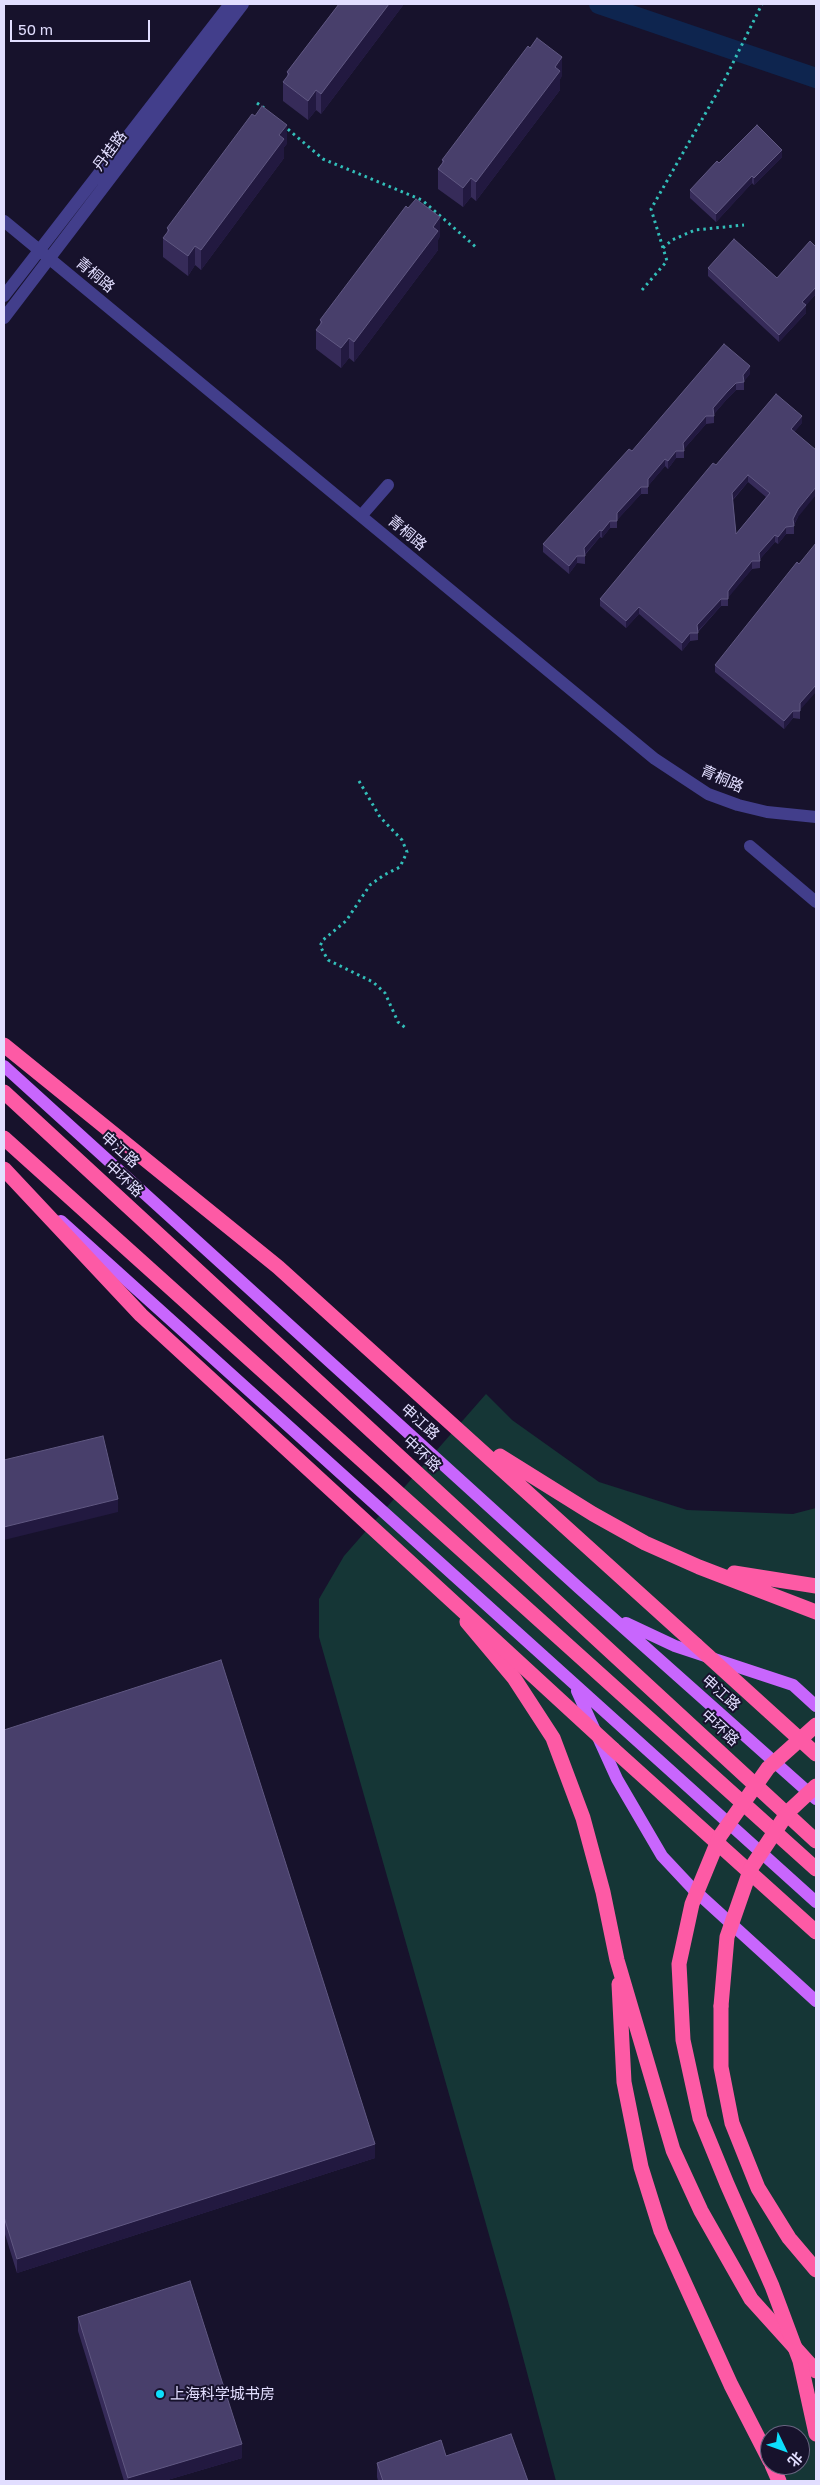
<!DOCTYPE html>
<html>
<head>
<meta charset="utf-8">
<style>
  body { margin:0 }
  #map { position:relative; width:820px; height:2485px; overflow:hidden; background:#17122c; font-family:"Golos Text","Noto Sans SC",sans-serif }
  canvas { display:block }
  .frame { position:absolute; inset:0; border:5px solid #e2deff; pointer-events:none }
  .north { position:absolute; left:760px; top:2425px; width:50px; height:50px; box-sizing:border-box; background:#17122c; border:1px solid #686480; border-radius:50%; rotate:132deg; font-size:14px; font-weight:700; line-height:20px; text-align:center; color:#e2deff }
  .north::after { content:''; display:block; margin:auto; width:18px; height:22px; background:#0cdffc; clip-path:polygon(50% 0,100% 100%,50% 72%,0 100%) }
  .scale { position:absolute; left:10px; top:20px; width:140px; height:22px; box-sizing:border-box; border:2px solid #e2deff; border-top:0; padding-left:6px; font-size:15px; line-height:18px; white-space:nowrap; color:#e2deff; -webkit-text-stroke:4px #17122c; paint-order:stroke }
</style>
</head>
<body>
<div id="map">
<canvas width="820" height="2485"></canvas>
<div class="frame"></div>
<div class="north">北</div>
<div class="scale">50 m</div>
</div>
<script>
const ctx = document.querySelector('canvas').getContext('2d');
ctx.lineJoin = 'round';
function fillPath(path, color) { ctx.fillStyle = color; ctx.fill(path, 'evenodd'); }
const poly = rows => new Path2D(rows.map(r => 'M' + r).join(''));
function strokePath(path, color, width, dash) { ctx.strokeStyle = color; ctx.lineWidth = width; ctx.lineCap = dash ? 'butt' : 'round'; ctx.setLineDash(dash || []); ctx.stroke(path); }
function write(font, color, halo, rows, align = 'center') {
  ctx.font = font + ' "Golos Text","Noto Sans SC",sans-serif'; ctx.lineWidth = 4; ctx.setLineDash([]); ctx.textBaseline = 'middle'; ctx.strokeStyle = halo; ctx.fillStyle = color; for (const [text, x, y, turn = 0] of rows) {
    ctx.save(); ctx.translate(x, y); ctx.rotate((+turn || 0) * Math.PI / 180); ctx.textAlign = isNaN(turn) ? turn : align; if (halo) ctx.strokeText(text, 0, 0); ctx.fillText(text, 0, 0); ctx.restore();
  }
}
fillPath(poly([
  [486,1394,512,1420,599,1482,687,1510,793,1514,816,1508,816,2481,556,2481,509,2305,319,1637,319,1599,344,1556],
  [770,2435,800,2435,800,2465,770,2465]
]), '#153636');
strokePath(poly([
  [599,4,816,78]
]), '#0e254f', 20);
strokePath(poly([
  [257,103,264,108],
  [283,125,323,159,422,200,477,248],
  [663,248,672,240,695,230,744,225],
  [642,290,667,261,651,209,725,79,762,4],
  [359,781,380,817,402,840,407,852,400,867,384,875,370,885,346,921,323,940,320,946,328,960,373,982,385,993,398,1022,407,1029]
]), '#32beb9', 3, [2.5, 4]);
strokePath(poly([
  [4,221,655,759,708,794,738,805,767,812,816,817],
  [4,296,230,4],
  [4,318,243,4],
  [361,516,388,485],
  [750,846,816,902]
]), '#423e8b', 12);
strokePath(poly([
  [4,1066,579,1588,816,1799],
  [61,1221,816,1902],
  [626,1623,675,1646,793,1685,816,1706],
  [577,1691,617,1779,662,1856,692,1888,816,2001]
]), '#c866fd', 12);
strokePath(poly([
  [4,1045,278,1267,696,1645],
  [4,1092,816,1841],
  [4,1138,816,1869],
  [500,1456,593,1514,645,1543,699,1567,816,1612],
  [734,1573,816,1586],
  [467,1622,514,1678,553,1738,583,1818,603,1892,617,1960,673,2150,701,2211,751,2299,816,2371],
  [613,1749,816,1932],
  [619,1984,624,2082,641,2167,661,2231,731,2385,770,2461],
  [721,2006,721,2067,732,2123,758,2188,789,2238,816,2270],
  [772,2465,779,2481]
]), '#fd5aa5', 15);
strokePath(poly([
  [4,1169,141,1315,613,1749],
  [696,1645,816,1754],
  [816,1725,768,1768,720,1836,692,1904,679,1964,683,2040,700,2118,727,2184,772,2286,800,2361,816,2434],
  [721,2006,727,1937,751,1868,788,1812,816,1786]
]), '#fd5aa5', 15);
fillPath(poly([
  [339,4,404,4,321,114,316,110,308,120,283,101,283,82,287,77,287,72],
  [562,76,560,79,560,90,476,201,471,197,463,207,438,189,438,169,442,164,442,160],
  [287,144,284,147,284,158,201,270,195,265,188,276,163,257,163,238,167,233,167,228],
  [782,157,754,185,752,183,716,222,690,198,690,190,719,163],
  [440,236,438,240,438,250,354,362,349,358,341,368,316,349,316,330,320,325,320,320],
  [816,247,816,294,806,305,806,313,779,342,708,276,708,268,777,278],
  [750,374,744,381,744,390,736,390,727,399,714,414,714,423,706,424,684,449,684,458,676,458,668,469,665,466,648,486,648,494,641,494,617,520,617,528,610,528,602,538,600,537,585,555,585,564,577,563,569,574,543,552,543,544,632,451],
  [802,423,794,432,798,517,794,525,794,534,786,534,778,544,775,542,760,559,760,568,752,569,728,597,728,606,721,606,698,632,698,640,690,641,682,651,639,614,626,628,600,606,600,599,716,465],
  [748,482,766,497,736,534,733,500],
  [715,665,800,710,800,719,793,718,784,729,715,672],
  [4,1730,375,2158,17,2273,4,2231],
  [78,2317,242,2458,164,2481,124,2481,78,2331],
  [446,2456,528,2481,378,2481,377,2477,377,2463]
]), '#362b59');
fillPath(poly([
  [389,4,404,4,321,114,321,94],
  [562,57,562,76,560,79,560,90,476,201,476,182,555,67],
  [316,90,316,110,308,120,308,101],
  [287,125,287,144,284,147,284,158,201,270,201,250],
  [782,150,782,157,754,185,754,178],
  [752,176,752,183,716,222,716,214],
  [471,178,471,197,463,207,463,188],
  [440,217,440,236,438,240,438,250,354,362,354,342,433,227],
  [195,246,195,265,188,276,188,256],
  [816,287,816,294,806,305,806,313,779,342,779,335,802,302],
  [349,338,349,358,341,368,341,348],
  [750,366,750,374,743,382,743,375],
  [736,383,736,390,727,399,713,415,713,408,727,392],
  [706,416,706,424,683,450,683,443],
  [802,416,802,423,791,436,791,429],
  [676,451,676,458,668,469,668,461],
  [665,459,665,466,648,486,648,479],
  [748,475,748,482,732,500,732,493],
  [641,487,641,494,617,520,617,513],
  [816,487,816,495,798,517,793,526,793,519,798,509],
  [610,521,610,528,602,538,602,531],
  [786,527,786,534,778,544,778,537],
  [600,530,600,537,584,555,584,548],
  [775,535,775,542,759,560,759,553],
  [577,556,577,563,569,574,569,566],
  [752,561,752,569,728,598,728,591],
  [721,599,721,606,697,632,697,625],
  [639,607,639,614,626,628,626,621],
  [690,633,690,641,682,651,682,643],
  [816,685,816,692,800,710,800,703],
  [793,711,793,718,784,729,784,721],
  [118,1499,118,1512,4,1540,4,1527],
  [375,2144,375,2158,17,2273,17,2259],
  [242,2444,242,2458,164,2481,128,2481,128,2478]
]), '#221940');
const building = poly([
  [339,4,389,4,321,94,316,90,308,101,283,82,289,74,287,72,339,4],
  [537,38,562,57,555,67,560,71,476,182,471,178,463,188,438,169,444,161,442,160,528,46,530,48,537,38],
  [262,106,287,125,279,135,284,139,201,250,195,246,188,256,163,238,169,230,167,228,252,114,255,116,262,106],
  [757,125,782,150,754,178,752,176,716,214,690,190,717,161,719,163,757,125],
  [416,199,440,217,433,227,438,231,354,342,349,338,341,348,316,330,322,322,320,320,406,206,408,208,416,199],
  [734,239,777,278,810,241,816,247,816,287,802,302,806,305,779,335,708,268,734,239],
  [724,344,750,366,743,375,744,382,736,383,727,392,713,408,714,416,706,416,683,443,684,451,676,451,668,461,665,459,648,479,648,487,641,487,617,513,617,521,610,521,602,531,600,530,584,548,585,556,577,556,569,566,543,544,629,449,632,451,724,344],
  [776,394,802,416,791,429,816,450,816,487,798,509,793,519,794,526,786,527,778,537,775,535,759,553,760,561,752,561,728,591,728,599,721,599,697,625,698,633,690,633,682,643,639,607,626,621,600,599,683,499,713,463,716,465,776,394],
  [748,475,770,493,736,534,732,493,748,475],
  [816,543,816,685,800,703,800,711,793,711,784,721,715,665,797,562,799,564,816,543],
  [103,1436,118,1499,4,1527,4,1460,103,1436],
  [221,1660,375,2144,17,2259,4,2217,4,1730,221,1660],
  [190,2281,242,2444,128,2478,78,2317,190,2281],
  [511,2434,528,2481,383,2481,377,2463,441,2440,446,2456,511,2434]
]);
fillPath(building, '#483f6b');
strokePath(building, '#605882', 1);
for (const [x, y, r, color] of [
  [160,2394,5,"#0cdffc"]
]) { const dot = new Path2D(); dot.arc(x, y, r, 0, 2 * Math.PI); ctx.fillStyle = color; ctx.fill(dot); strokePath(dot, '#17122c', 2); }
write('15px', '#e2deff', '#17122c', [
  ["丹桂路",110,151,-53],
  ["青桐路",95,275,40],
  ["青桐路",407,533,40],
  ["青桐路",722,779,24],
  ["申江路",120,1150,42],
  ["中环路",124,1179,43],
  ["申江路",420,1422,42],
  ["中环路",422,1454,43],
  ["申江路",721,1693,42],
  ["中环路",720,1728,43]
]);
write('15px', '#e2deff', '#17122c', [
  ["上海科学城书房",170,2394]
], 'left');
</script>
</body>
</html>
